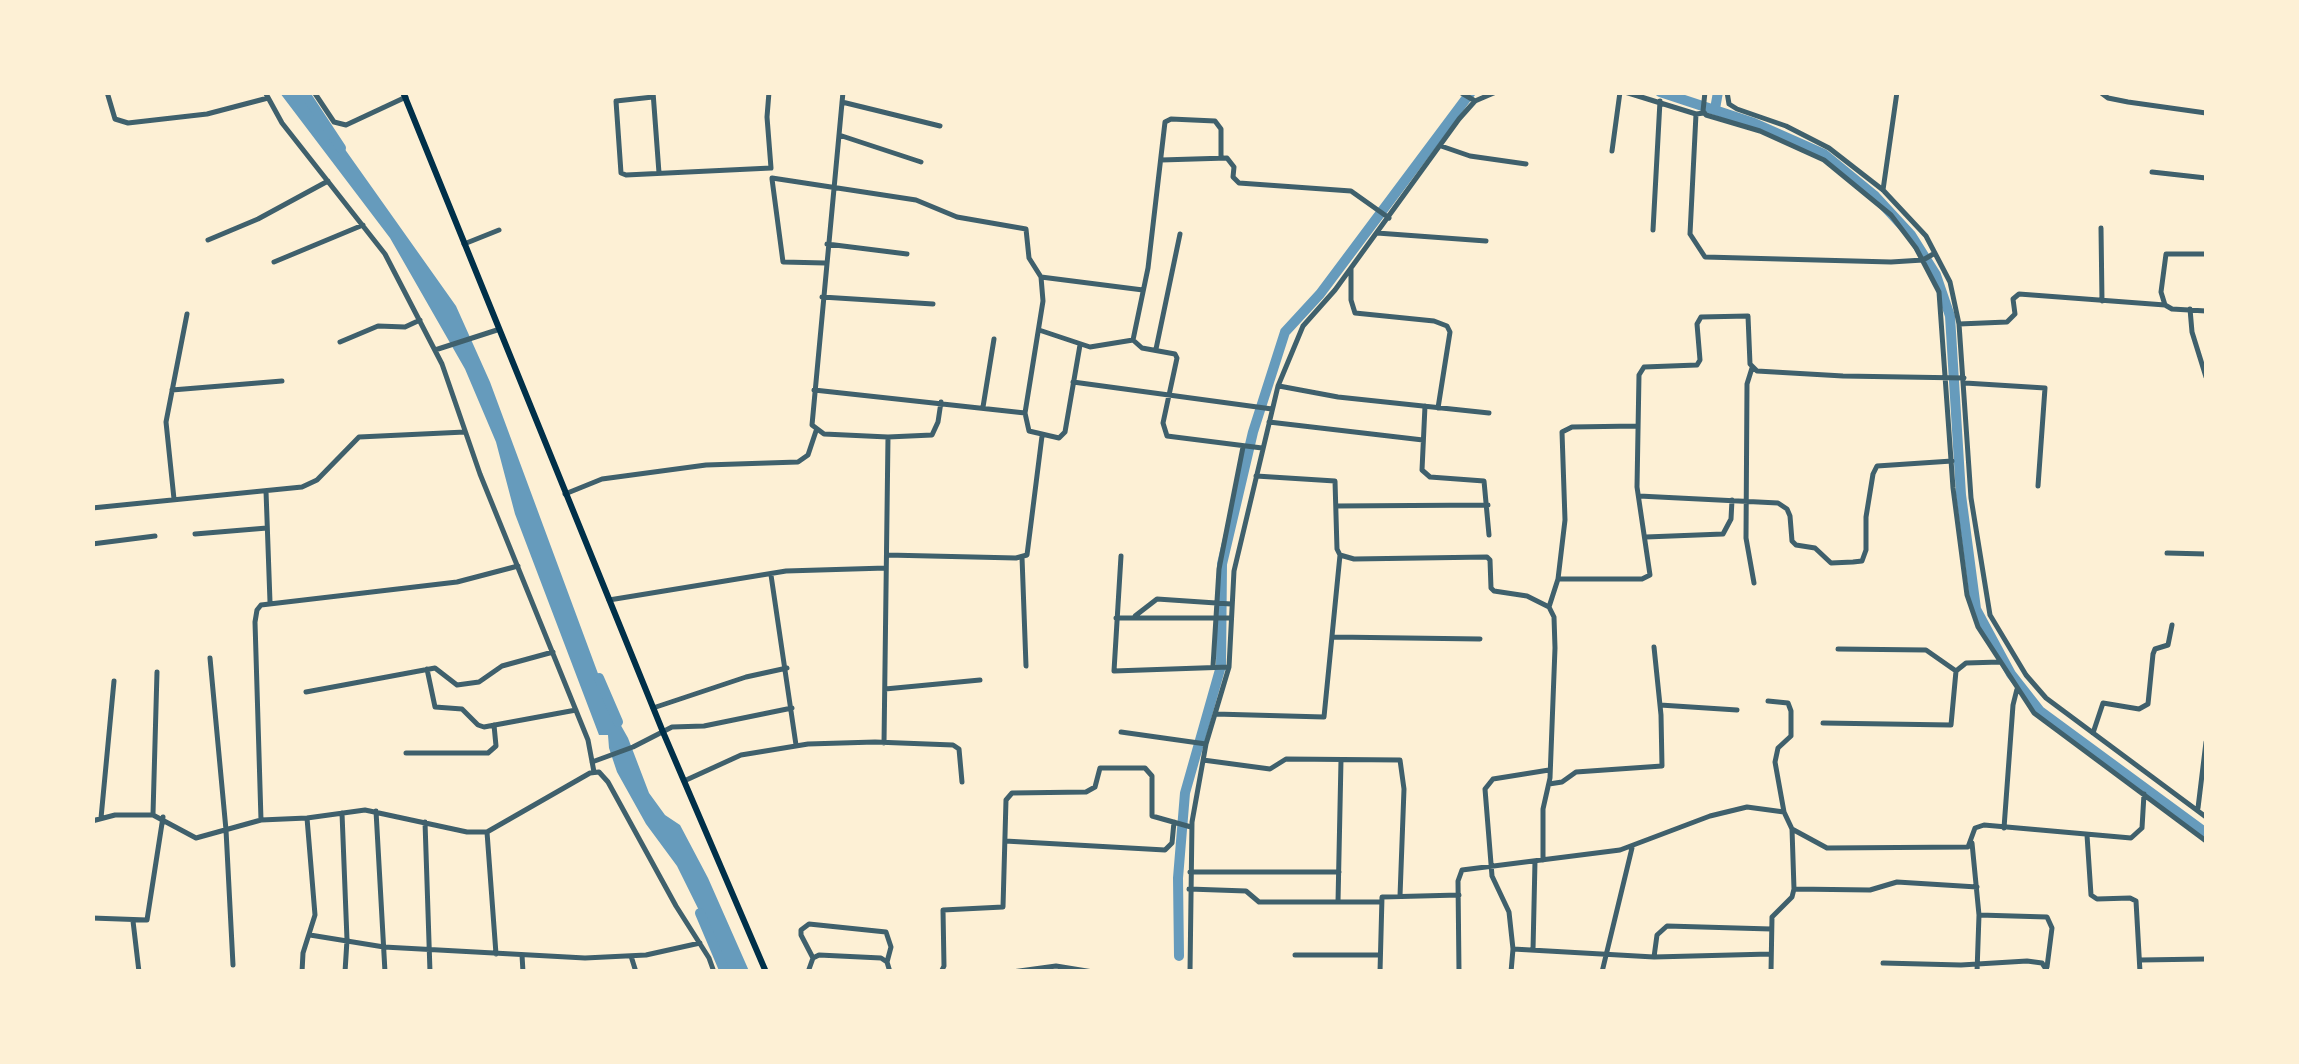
<!DOCTYPE html>
<html>
<head>
<meta charset="utf-8">
<style>
  body { margin:0 }
  #map { position:relative; width:2299px; height:1064px; overflow:hidden; background:#fdf0d5; font-family:Helvetica,sans-serif }
  canvas { display:block }
  .frame { position:absolute; inset:0; border:95px solid #fdf0d5; pointer-events:none }
</style>
</head>
<body>
<div id="map">
<canvas width="2299" height="1064"></canvas>
<div class="frame"></div>
</div>
<script>
const ctx = document.querySelector('canvas').getContext('2d');
ctx.lineJoin = 'round';
function fillPath(path, color) { ctx.fillStyle = color; ctx.fill(path, 'evenodd'); }
const poly = rows => new Path2D(rows.map(r => 'M' + r).join(''));
function strokePath(path, color, width, dash) { ctx.strokeStyle = color; ctx.lineWidth = width; ctx.lineCap = dash ? 'butt' : 'round'; ctx.setLineDash(dash || []); ctx.stroke(path); }
fillPath(poly([
  [280,93,305,93,456,306,490,382,610,706,628,738,649,793,665,815,680,825,708,878,749,971,729,971,677,866,646,824,617,772,609,748,608,735,599,735,515,514,496,442,465,369,390,238]
]), '#669bbc');
strokePath(poly([
  [304,92,341,148],
  [1660,92,1754,123,1824,154,1874,195,1911,235,1936,275,1950,316,1961,495,1976,609,2011,674,2040,711,2206,833],
  [1715,109,1718,92],
  [599,678,618,722],
  [700,913,725,972],
  [1179,956,1178,878,1185,793,1221,666,1222,564,1253,432,1285,332,1320,294,1471,92]
]), '#669bbc', 10);
strokePath(poly([
  [107,92,115,119,128,123,207,114,268,98],
  [265,92,282,123,385,254,442,364,480,474,588,740,594,772],
  [314,92,334,122,346,125,406,97],
  [653,92,659,173],
  [769,92,767,117,771,168],
  [843,92,812,425,824,434,888,437,932,435,938,422,941,402],
  [1460,92,1475,101],
  [1625,92,1696,114,1704,113],
  [1705,92,1703,111,1706,115,1760,131,1824,160,1891,215,1916,248,1939,292,1953,488,1967,595,1978,627,2034,713,2206,841],
  [1727,92,1729,104,1737,109,1786,126,1829,148,1883,190,1926,236,1950,282,1959,324,1971,498,1990,615,2026,675,2046,698,2206,817],
  [2100,92,2108,98,2128,102,2206,113],
  [653,97,616,101,621,173,626,175,771,168],
  [842,102,940,126],
  [1696,114,1690,234,1705,257,1891,262,1923,260,1935,253],
  [839,135,921,162],
  [1441,146,1470,156,1526,164],
  [1612,151,1620,92],
  [1221,157,1221,129,1215,121,1171,119,1165,122,1148,268,1133,340,1142,348,1175,354,1177,358,1163,423,1167,436,1262,448],
  [1161,160,1227,158,1234,167,1233,177,1239,183,1351,191,1389,218],
  [2152,172,2206,178],
  [772,178,916,200,957,217,1026,229,1029,258,1041,277,1043,301,1025,413,1029,431,1059,438,1065,432,1080,345],
  [772,179,783,262,825,263],
  [1883,190,1897,92],
  [2101,228,2102,301],
  [1653,230,1660,101],
  [1377,233,1486,241],
  [208,240,258,219,328,181],
  [464,244,499,230],
  [827,244,907,254],
  [2206,254,2166,254,2161,292,2165,305,2172,309,2206,311],
  [274,262,363,225],
  [1351,269,1351,300,1355,313,1434,321,1447,326,1450,332,1438,408],
  [1041,277,1143,290],
  [822,297,933,304],
  [2190,309,2192,332,2206,377],
  [1959,324,2007,322,2015,314,2013,299,2019,294,2165,305],
  [1039,330,1090,347,1133,340],
  [340,342,378,326,405,327,420,320],
  [1156,349,1180,234],
  [435,350,497,330],
  [1752,368,1747,384,1746,538,1754,583],
  [1073,382,1272,409],
  [1965,383,2045,388,2038,486],
  [1279,386,1338,397,1489,413],
  [172,390,282,381],
  [814,390,1025,413],
  [1425,406,1422,470,1430,477,1484,481,1489,535],
  [983,407,994,339],
  [1269,422,1423,440],
  [1256,476,1335,481,1337,549,1340,555,1354,559,1487,557,1490,560,1491,588,1494,591,1527,596,1549,607,1554,617,1555,648,1550,778,1543,809,1543,860],
  [266,491,270,602],
  [565,494,602,479,706,465,798,462,808,455,816,431],
  [1639,496,1778,503,1787,509,1790,516,1792,541,1796,545,1815,548,1831,563,1853,562,1862,561,1866,550,1866,517,1873,474,1877,466,1952,461],
  [174,499,166,422,187,314],
  [1336,506,1488,505],
  [92,508,302,487,317,480,359,437,465,432],
  [195,534,267,528],
  [1646,537,1723,534,1731,519,1732,500],
  [92,544,155,536],
  [2167,553,2206,554],
  [887,555,1016,558,1027,555,1042,436],
  [1121,556,1114,671,1229,667],
  [1022,557,1026,666],
  [771,575,796,745],
  [1558,579,1642,579,1650,575,1637,487,1639,375,1644,367,1697,365,1700,360,1697,324,1701,317,1748,316,1750,364,1757,371,1843,376,1964,378],
  [609,600,786,571,886,568],
  [1549,607,1558,579,1565,520,1562,432,1572,427,1636,426],
  [1135,616,1157,599,1231,604],
  [1116,618,1231,618],
  [1334,637,1480,639],
  [1838,649,1926,650,1956,671],
  [210,658,226,830,233,965],
  [1213,666,1219,569,1243,447],
  [427,669,435,707,462,709,478,725,484,727,576,710],
  [885,689,980,680],
  [306,692,435,668,457,685,479,682,502,666,553,652],
  [1768,701,1788,703,1791,711,1791,736,1778,748,1775,762,1784,812],
  [1660,705,1737,710],
  [653,708,746,677,787,668],
  [1215,714,1324,717,1340,555],
  [1823,723,1951,725,1956,671,1966,663,2000,662],
  [1121,732,1206,744],
  [2093,733,2103,703,2139,709,2148,704,2153,654,2155,649,2168,645,2172,625],
  [884,743,888,437],
  [406,753,488,753,496,746,494,725],
  [1203,760,1270,769,1286,759,1400,760,1404,789,1400,896],
  [592,762,633,747,672,727,704,726,792,708],
  [684,781,741,755,808,744,875,742,953,745,959,749,962,782],
  [1549,784,1562,782,1576,772,1662,766,1661,715,1654,647],
  [2198,808,2206,742],
  [376,811,385,972],
  [342,813,347,940,345,972],
  [153,814,157,672],
  [101,818,114,681],
  [261,820,255,622,257,610,261,605,457,582,518,566],
  [92,821,115,815,153,815,196,838,261,820,307,818,365,810,467,832,487,832,590,773,599,772,608,782,676,906,709,958,714,972],
  [425,822,430,972],
  [2004,828,2013,705,2017,689],
  [1792,829,1827,848,1968,847,1975,828,1984,825,2131,838,2142,828,2144,794],
  [487,832,496,954],
  [2087,835,2091,895,2097,899,2130,898,2136,901,2140,972],
  [1005,841,1165,850,1172,843,1174,822],
  [1972,843,1979,915,1977,972],
  [1190,872,1339,872],
  [1189,889,1246,891,1259,902,1380,902],
  [1794,889,1870,890,1897,882,1977,887],
  [1338,902,1341,760],
  [1979,915,2047,917,2052,928,2047,967],
  [92,918,147,920,163,817],
  [133,921,139,972],
  [310,935,384,947,585,958,646,955,700,943],
  [1513,949,1654,957,1770,954],
  [1533,950,1535,861],
  [522,955,523,972],
  [1295,955,1380,955],
  [631,956,636,972],
  [1654,957,1657,935,1667,926,1771,929],
  [813,958,801,935,801,930,809,924,886,932,891,947,887,962],
  [2140,960,2206,959],
  [1883,963,1961,965,2027,961,2042,963,2048,972],
  [302,972,303,953,315,915,307,818],
  [808,972,813,958,819,955,881,958,887,962,890,972],
  [941,972,944,966,943,910,1003,907,1006,800,1012,793,1086,792,1095,787,1100,768,1145,768,1152,776,1152,816,1191,827],
  [1012,972,1056,966,1093,972],
  [1190,972,1192,822,1206,744,1229,667,1234,571,1278,386,1303,326,1335,290,1459,119,1475,101,1496,92],
  [1380,972,1382,897,1459,895],
  [1459,972,1458,881,1462,870,1620,850,1710,816,1747,807,1784,812,1792,829,1794,889,1792,897,1772,917,1771,972],
  [1511,972,1513,949,1509,912,1492,876,1485,789,1493,779,1549,770],
  [1602,972,1632,848]
]), '#3f606c', 5);
strokePath(poly([
  [403,92,663,732,766,972]
]), '#003049', 6);
</script>
</body>
</html>
